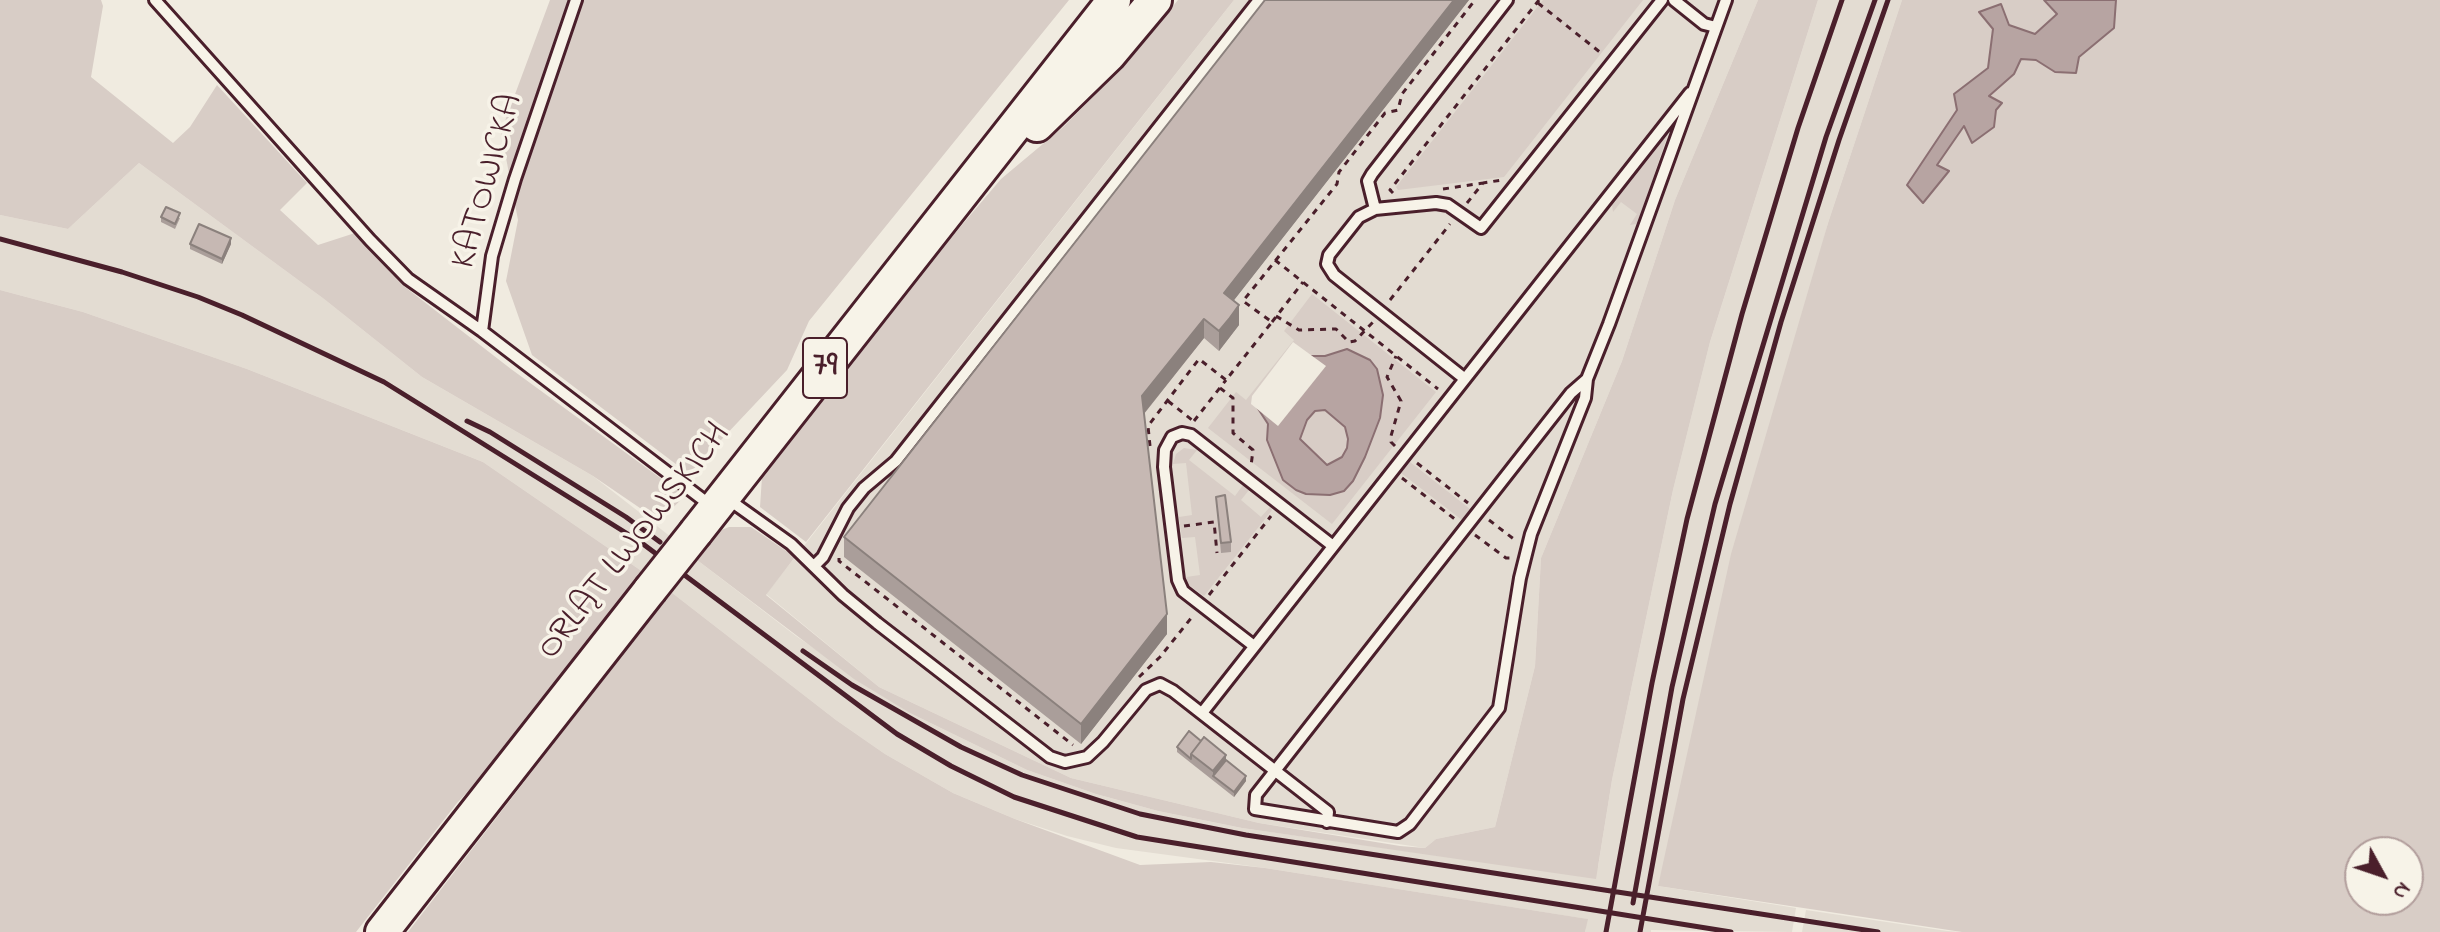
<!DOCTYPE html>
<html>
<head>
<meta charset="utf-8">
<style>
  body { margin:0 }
  #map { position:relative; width:2440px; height:932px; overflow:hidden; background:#f0ebe0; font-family:"Indie Flower",sans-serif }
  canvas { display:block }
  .north { position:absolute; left:2344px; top:836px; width:80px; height:80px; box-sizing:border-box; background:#f7f3e8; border:2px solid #b29e9c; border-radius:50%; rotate:130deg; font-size:22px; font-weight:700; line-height:32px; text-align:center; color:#4a1f2b }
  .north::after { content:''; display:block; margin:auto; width:28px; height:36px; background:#4a1f2b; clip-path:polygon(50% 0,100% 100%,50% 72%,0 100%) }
</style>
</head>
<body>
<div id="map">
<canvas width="2440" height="932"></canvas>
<div class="north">N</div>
</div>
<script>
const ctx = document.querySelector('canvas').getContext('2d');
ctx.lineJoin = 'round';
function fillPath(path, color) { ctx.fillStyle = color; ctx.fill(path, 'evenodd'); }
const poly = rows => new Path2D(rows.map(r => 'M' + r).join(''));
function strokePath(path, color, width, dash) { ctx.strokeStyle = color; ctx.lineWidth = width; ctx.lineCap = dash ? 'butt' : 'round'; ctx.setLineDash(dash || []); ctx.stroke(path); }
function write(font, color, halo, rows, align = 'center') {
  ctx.font = font + ' "Indie Flower",sans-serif'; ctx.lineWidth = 7; ctx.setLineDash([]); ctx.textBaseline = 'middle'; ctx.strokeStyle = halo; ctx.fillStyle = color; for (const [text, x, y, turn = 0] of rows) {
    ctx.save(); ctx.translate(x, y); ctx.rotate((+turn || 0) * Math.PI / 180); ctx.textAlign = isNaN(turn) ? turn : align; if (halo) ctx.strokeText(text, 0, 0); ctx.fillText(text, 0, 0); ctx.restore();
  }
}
fillPath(poly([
  [1234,0,1758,0,1675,200,1622,361,1541,558,1535,666,1495,827,1436,839,1425,848,1259,823,1071,778,879,687,766,594],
  [1818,0,1902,0,1828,223,1658,886,1796,908,1792,932,1651,930,1651,932,1585,932,1587,919,1265,868,1116,848,1067,836,1015,819,953,793,885,754,836,720,671,592,697,560,796,636,910,713,1027,770,1096,794,1158,811,1242,828,1470,860,1598,867,1612,780,1673,490,1710,342],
  [139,163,324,299,422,377,593,476,671,537,643,572,483,462,247,369,83,312,0,290,0,215,68,229],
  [1806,910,1947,931,1962,932,1802,932]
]), '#e3dcd2');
fillPath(poly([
  [0,0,101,0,103,6,91,77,173,143,190,127,217,85,307,183,280,210,318,245,355,233,405,287,511,369,685,496,659,521,593,476,422,377,324,299,139,163,68,229,0,215],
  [550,0,1069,0,809,321,787,370,689,474,532,355,506,281,518,220,501,132],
  [1178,0,1234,0,806,542,760,507,762,477,939,252,1001,179,1062,128,1128,62],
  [1543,0,1643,0,1504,177,1398,190,1396,187],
  [1758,0,1818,0,1710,342,1673,490,1612,780,1596,879,1242,828,1158,811,1096,794,1027,770,910,713,854,679,697,560,719,531,729,527,751,527,795,557,766,595,879,687,1071,778,1259,823,1400,846,1425,848,1436,839,1495,827,1535,666,1541,558,1622,361,1675,200],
  [1902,0,2440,0,2440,932,1962,932,1658,886,1731,554,1828,223],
  [2360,852,2408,852,2408,900,2360,900],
  [1668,134,1639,219,1636,224,1630,225,1637,214,1621,202,1613,212,1612,205],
  [0,290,83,312,247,369,483,462,643,572,486,772,457,803,356,932,0,932],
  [1312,294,1436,392,1332,524,1208,428,1236,392,1246,400,1294,340,1284,331],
  [1184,448,1197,450,1189,460,1235,496,1243,485,1249,490,1241,500,1261,517,1270,507,1272,510,1204,596,1189,585,1186,577,1200,575,1195,537,1182,538,1179,517,1192,515,1186,463,1173,464,1176,454],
  [1410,462,1470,509,1462,520,1401,473],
  [671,592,836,720,885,754,953,793,1015,819,1140,865,1211,862,1265,868,1588,919,1585,932,408,932]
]), '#d8cdc6');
const water = poly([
  [2044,0,2116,0,2114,28,2079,57,2076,73,2055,72,2036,60,2021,59,2014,74,1989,96,2002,103,1996,110,1994,127,1972,143,1964,126,1937,165,1949,171,1923,203,1907,185,1957,110,1954,94,1988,68,1993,29,1979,12,2001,4,2009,25,2035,34,2057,14,2044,0],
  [1347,349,1370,360,1377,369,1383,395,1380,418,1365,457,1353,481,1344,491,1330,495,1306,494,1296,490,1283,480,1267,440,1268,424,1255,404,1311,356,1325,356,1347,349],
  [1325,410,1345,427,1348,439,1347,448,1342,457,1327,465,1300,439,1307,420,1315,411,1325,410]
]);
fillPath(water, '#b7a4a2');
strokePath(water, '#8b6f72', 2);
fillPath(poly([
  [1293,342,1326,366,1278,426,1251,404,1252,396]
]), '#f0ebe0');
const service = poly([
  [155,0,370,240,408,279,482,331],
  [576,0,515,179,492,256,482,331,710,505],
  [1674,0,1704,24,1716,27],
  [1375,209,1368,181,1372,174,1507,0],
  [1465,379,1334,275,1327,264,1329,255,1359,217,1375,209,1436,203,1448,205,1481,228,1662,0],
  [1587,379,1571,393,1256,795,1255,809,1398,832,1410,824,1499,708,1520,578,1531,534,1585,398,1587,379,1609,324,1726,0],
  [728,499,791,544,843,595,877,623,1050,757,1065,762,1087,757,1103,742,1146,690,1160,684,1173,691,1328,812,1327,822],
  [815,565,823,557,848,508,864,488,896,461,1259,0],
  [1254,646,1183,591,1178,580,1164,467,1165,450,1172,437,1182,433,1191,435,1333,546],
  [1202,713,1690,93]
]);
const primary = poly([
  [1037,125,1109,55,1155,0],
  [696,532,1114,0],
  [382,932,650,590]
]);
strokePath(service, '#4a1f2b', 16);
strokePath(primary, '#4a1f2b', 38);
strokePath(poly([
  [1538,3,1601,53],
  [1443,189,1483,183],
  [1393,193,1390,190,1539,0],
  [1467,203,1483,183,1502,180],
  [1275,260,1438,389],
  [1390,300,1450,224],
  [1276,316,1299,330,1336,329,1349,342,1355,341,1373,322],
  [1272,322,1303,282],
  [1220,388,1233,398,1233,433,1253,450,1251,466],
  [1168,401,1192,420],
  [1194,421,1226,380],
  [1150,446,1148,426,1199,359,1226,380,1272,322,1243,301,1337,184,1339,172,1385,113,1398,110,1402,94,1475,0],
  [1395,446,1391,442,1391,436,1401,401,1387,377,1396,356],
  [1417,463,1468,503],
  [1402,478,1456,520],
  [1489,520,1515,540],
  [1184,526,1214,522,1217,553],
  [1475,535,1506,558,1511,558],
  [839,558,839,561,1073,745],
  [1209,595,1271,516],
  [1139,677,1160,657,1192,617]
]), '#4a1f2b', 3, [6, 6]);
strokePath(service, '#f7f3e8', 10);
strokePath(primary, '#f7f3e8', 32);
strokePath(poly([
  [0,239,122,272,198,297,242,315,384,382,639,541,897,734,951,766,1014,797,1137,837,1731,932],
  [467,421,490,432,626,517,660,542],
  [803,651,852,685,961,747,1022,775,1140,814,1246,835,1878,932],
  [1633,903,1672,687,1715,504,1826,137,1875,0],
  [1606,932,1652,683,1687,519,1742,314,1798,128,1842,0],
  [1640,932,1683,699,1730,504,1781,322,1839,140,1888,0]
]), '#4a1f2b', 5);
const primaryBridge = poly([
  [650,590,696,532]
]);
strokePath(primaryBridge, '#4a1f2b', 38, []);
strokePath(primaryBridge, '#f7f3e8', 32);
fillPath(poly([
  [1265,0,1469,0,1233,301,1239,325,1219,351,1204,338,1144,414,1167,634,1081,744,844,557,844,537],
  [161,217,180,218,175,229,161,222],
  [190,244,231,244,222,264,190,249],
  [1216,497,1231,542,1231,552,1221,553],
  [1177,747,1226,760,1246,781,1234,797,1177,752]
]), '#aa9e9a');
fillPath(poly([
  [1454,0,1469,0,1224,313,1224,293],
  [231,238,231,244,222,264,222,259],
  [1239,305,1239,325,1219,351,1219,331],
  [1204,319,1204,338,1142,416,1142,396],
  [1167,614,1167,634,1081,744,1081,724],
  [1226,755,1226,765,1213,776,1213,781,1213,771],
  [1246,776,1246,781,1234,797,1234,792]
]), '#8b817d');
const building = poly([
  [1265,0,1454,0,1224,293,1239,305,1229,319,1219,331,1204,319,1142,396,1167,614,1081,724,844,537,1265,0],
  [166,207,180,213,175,224,161,217,166,207],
  [199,224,231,238,222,259,190,244,199,224],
  [1225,495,1231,542,1221,543,1216,497,1225,495],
  [1189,731,1201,741,1191,754,1191,759,1177,747,1189,731],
  [1204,737,1226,755,1213,771,1191,754,1204,737],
  [1226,760,1246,776,1234,792,1213,776,1226,760]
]);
fillPath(building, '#c6b8b3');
strokePath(building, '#8b817d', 2);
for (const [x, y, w] of [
  [825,368,44]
]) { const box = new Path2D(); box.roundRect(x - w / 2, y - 30, w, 60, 6); ctx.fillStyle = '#f7f3e8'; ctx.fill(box); strokePath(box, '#4a1f2b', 2); }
write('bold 34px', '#4a1f2b', null, [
  ["79",825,368]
]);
write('36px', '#4a1f2b', '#f7f3e8', [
  ["KATOWICKA",490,182,-74],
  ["ORLĄT LWOWSKICH",636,543,-52]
]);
</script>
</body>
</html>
